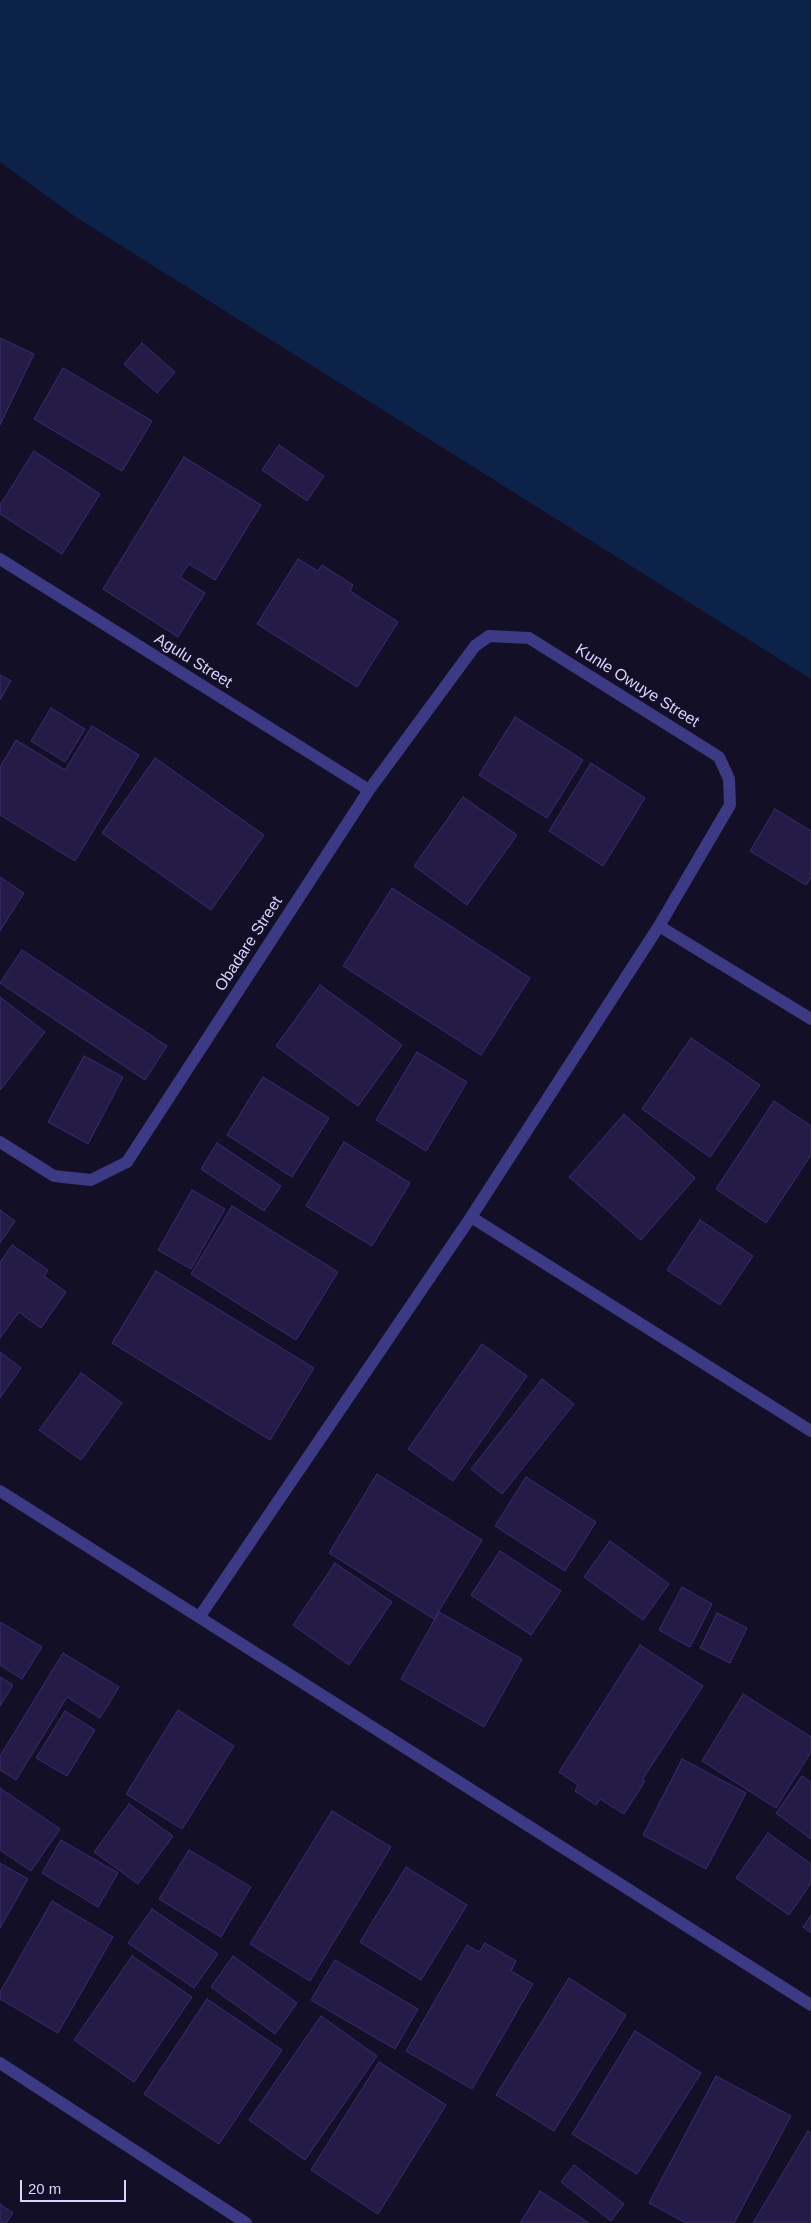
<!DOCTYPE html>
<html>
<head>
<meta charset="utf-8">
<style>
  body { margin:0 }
  #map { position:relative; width:811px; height:2223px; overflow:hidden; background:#130f26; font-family:Arial,sans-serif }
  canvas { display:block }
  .scale { position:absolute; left:20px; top:2180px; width:106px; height:22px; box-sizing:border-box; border:2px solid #d9d4ff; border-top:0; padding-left:6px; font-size:15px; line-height:18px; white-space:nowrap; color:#d9d4ff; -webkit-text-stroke:4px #130f26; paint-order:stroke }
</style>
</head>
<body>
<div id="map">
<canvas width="811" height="2223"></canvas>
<div class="scale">20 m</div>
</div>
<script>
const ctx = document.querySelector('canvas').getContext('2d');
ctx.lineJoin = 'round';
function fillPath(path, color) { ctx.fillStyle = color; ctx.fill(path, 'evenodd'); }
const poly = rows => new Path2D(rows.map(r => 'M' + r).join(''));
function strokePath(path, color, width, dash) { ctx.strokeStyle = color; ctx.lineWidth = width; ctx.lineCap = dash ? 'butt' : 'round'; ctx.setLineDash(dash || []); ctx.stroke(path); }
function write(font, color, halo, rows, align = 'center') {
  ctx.font = font + ' Arial,sans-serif'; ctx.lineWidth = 5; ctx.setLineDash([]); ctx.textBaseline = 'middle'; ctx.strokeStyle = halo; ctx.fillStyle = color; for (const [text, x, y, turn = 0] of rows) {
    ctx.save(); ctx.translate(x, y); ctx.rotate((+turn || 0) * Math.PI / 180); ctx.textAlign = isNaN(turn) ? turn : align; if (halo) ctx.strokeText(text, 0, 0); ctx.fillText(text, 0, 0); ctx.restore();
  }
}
fillPath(poly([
  [0,0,811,0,811,679,77,218,0,162]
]), '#0c2248');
const building = poly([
  [0,338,34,354,0,425,0,338],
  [142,343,175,372,157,393,124,364,142,343],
  [63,368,152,421,122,471,34,419,63,368],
  [279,445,324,476,307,501,262,470,279,445],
  [34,451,100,494,62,554,0,514,0,505,34,451],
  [184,457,261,505,215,580,189,564,180,577,205,593,178,637,103,589,184,457],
  [298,559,318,571,322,565,353,585,350,591,398,622,357,687,257,624,298,559],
  [0,675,11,681,0,700,0,675],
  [51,708,85,729,65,762,31,741,51,708],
  [515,717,583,760,547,818,479,775,515,717],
  [92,726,139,755,75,861,0,815,0,767,16,740,65,770,92,726],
  [155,758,264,835,211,910,102,833,155,758],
  [591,763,645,798,603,866,549,831,591,763],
  [463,797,517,835,467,905,414,866,463,797],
  [775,809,811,831,811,877,806,885,750,851,775,809],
  [0,877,24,893,0,931,0,877],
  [392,888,530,978,481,1055,343,966,392,888],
  [22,950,167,1046,145,1080,0,983,22,950],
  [320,985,402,1045,358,1106,276,1046,320,985],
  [0,997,45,1032,0,1090,0,997],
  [691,1038,760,1085,710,1157,642,1109,691,1038],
  [417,1052,467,1082,426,1151,376,1120,417,1052],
  [84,1056,123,1077,88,1144,48,1122,84,1056],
  [263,1077,329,1118,292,1177,227,1135,263,1077],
  [774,1101,811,1126,811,1155,766,1223,716,1189,774,1101],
  [624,1114,695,1178,641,1240,569,1177,624,1114],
  [344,1142,410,1183,372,1246,306,1206,344,1142],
  [217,1143,281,1186,264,1211,201,1169,217,1143],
  [192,1190,225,1209,191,1269,158,1250,192,1190],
  [232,1206,338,1272,296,1340,191,1274,232,1206],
  [0,1210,15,1221,0,1243,0,1210],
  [700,1220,753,1256,720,1305,667,1270,700,1220],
  [12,1245,48,1270,44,1276,66,1292,41,1328,19,1312,0,1338,0,1262,12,1245],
  [156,1271,314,1368,270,1440,112,1343,156,1271],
  [482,1344,527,1376,453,1481,408,1449,482,1344],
  [0,1352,21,1368,0,1398,0,1352],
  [81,1373,122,1403,81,1460,39,1430,81,1373],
  [542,1379,574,1404,502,1494,471,1469,542,1379],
  [377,1474,482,1540,434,1619,329,1553,377,1474],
  [526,1477,596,1522,565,1571,495,1526,526,1477],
  [610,1541,669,1584,643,1620,584,1577,610,1541],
  [500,1551,561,1591,531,1635,471,1595,500,1551],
  [335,1563,392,1602,349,1665,293,1625,335,1563],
  [682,1587,712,1604,690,1647,659,1630,682,1587],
  [439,1612,522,1659,484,1727,401,1679,439,1612],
  [717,1613,747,1628,730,1663,700,1648,717,1613],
  [0,1622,42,1647,22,1679,0,1665,0,1622],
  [640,1645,703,1686,642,1780,645,1781,624,1814,600,1799,596,1805,575,1791,578,1785,559,1772,640,1645],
  [63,1653,119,1687,100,1718,67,1697,16,1780,0,1770,0,1756,63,1653],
  [0,1677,13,1685,0,1706,0,1677],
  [743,1694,811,1737,811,1752,776,1808,702,1761,743,1694],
  [178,1710,234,1746,182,1829,126,1794,178,1710],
  [65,1711,95,1730,67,1776,36,1758,65,1711],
  [682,1759,746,1793,706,1869,643,1835,682,1759],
  [802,1776,811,1782,811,1839,776,1813,802,1776],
  [0,1788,60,1829,31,1871,0,1850,0,1788],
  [129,1804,173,1836,138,1884,94,1852,129,1804],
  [332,1811,391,1847,310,1981,250,1944,332,1811],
  [768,1833,811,1864,811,1883,789,1915,736,1878,768,1833],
  [61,1840,118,1873,98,1907,42,1873,61,1840],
  [189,1850,251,1887,221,1937,159,1899,189,1850],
  [0,1863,28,1879,0,1928,0,1863],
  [406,1867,467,1905,421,1980,360,1942,406,1867],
  [52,1901,113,1937,58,2033,0,1999,0,1992,52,1901],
  [152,1909,218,1954,194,1988,128,1943,152,1909],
  [811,1915,811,1933,803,1927,811,1915],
  [485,1943,516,1961,511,1971,533,1984,472,2089,406,2051,467,1945,479,1952,485,1943],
  [132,1956,192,1997,134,2082,74,2040,132,1956],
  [233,1956,297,2003,275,2034,211,1987,233,1956],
  [335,1960,418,2009,395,2049,311,2000,335,1960],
  [569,1978,626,2015,554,2131,496,2095,569,1978],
  [207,1999,282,2050,219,2144,144,2094,207,1999],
  [321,2016,377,2056,305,2160,249,2120,321,2016],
  [635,2031,701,2073,637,2174,572,2134,635,2031],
  [379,2062,446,2105,378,2214,311,2170,379,2062],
  [716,2076,791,2116,734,2223,686,2223,649,2203,716,2076],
  [808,2131,811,2133,811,2223,753,2223,808,2131],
  [574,2165,624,2204,611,2221,561,2182,574,2165],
  [540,2191,589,2223,520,2223,540,2191],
  [0,2204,13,2213,6,2223,0,2223,0,2204]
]);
fillPath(building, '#241b47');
strokePath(building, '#3b2d73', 1);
strokePath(poly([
  [0,559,369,790],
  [659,926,811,1019],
  [0,1142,54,1176,91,1180,127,1162,369,790,475,646,489,636,529,638,719,757,729,779,730,805,659,926,471,1217,200,1616],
  [471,1217,811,1431],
  [0,1491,811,2005],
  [0,2063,246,2223]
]), '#3d3a85', 12);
write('16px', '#d9d4ff', '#130f26', [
  ["Agulu Street",193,661,32],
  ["Kunle Owuye Street",637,686,32],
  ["Obadare Street",249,944,-57]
]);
</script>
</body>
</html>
